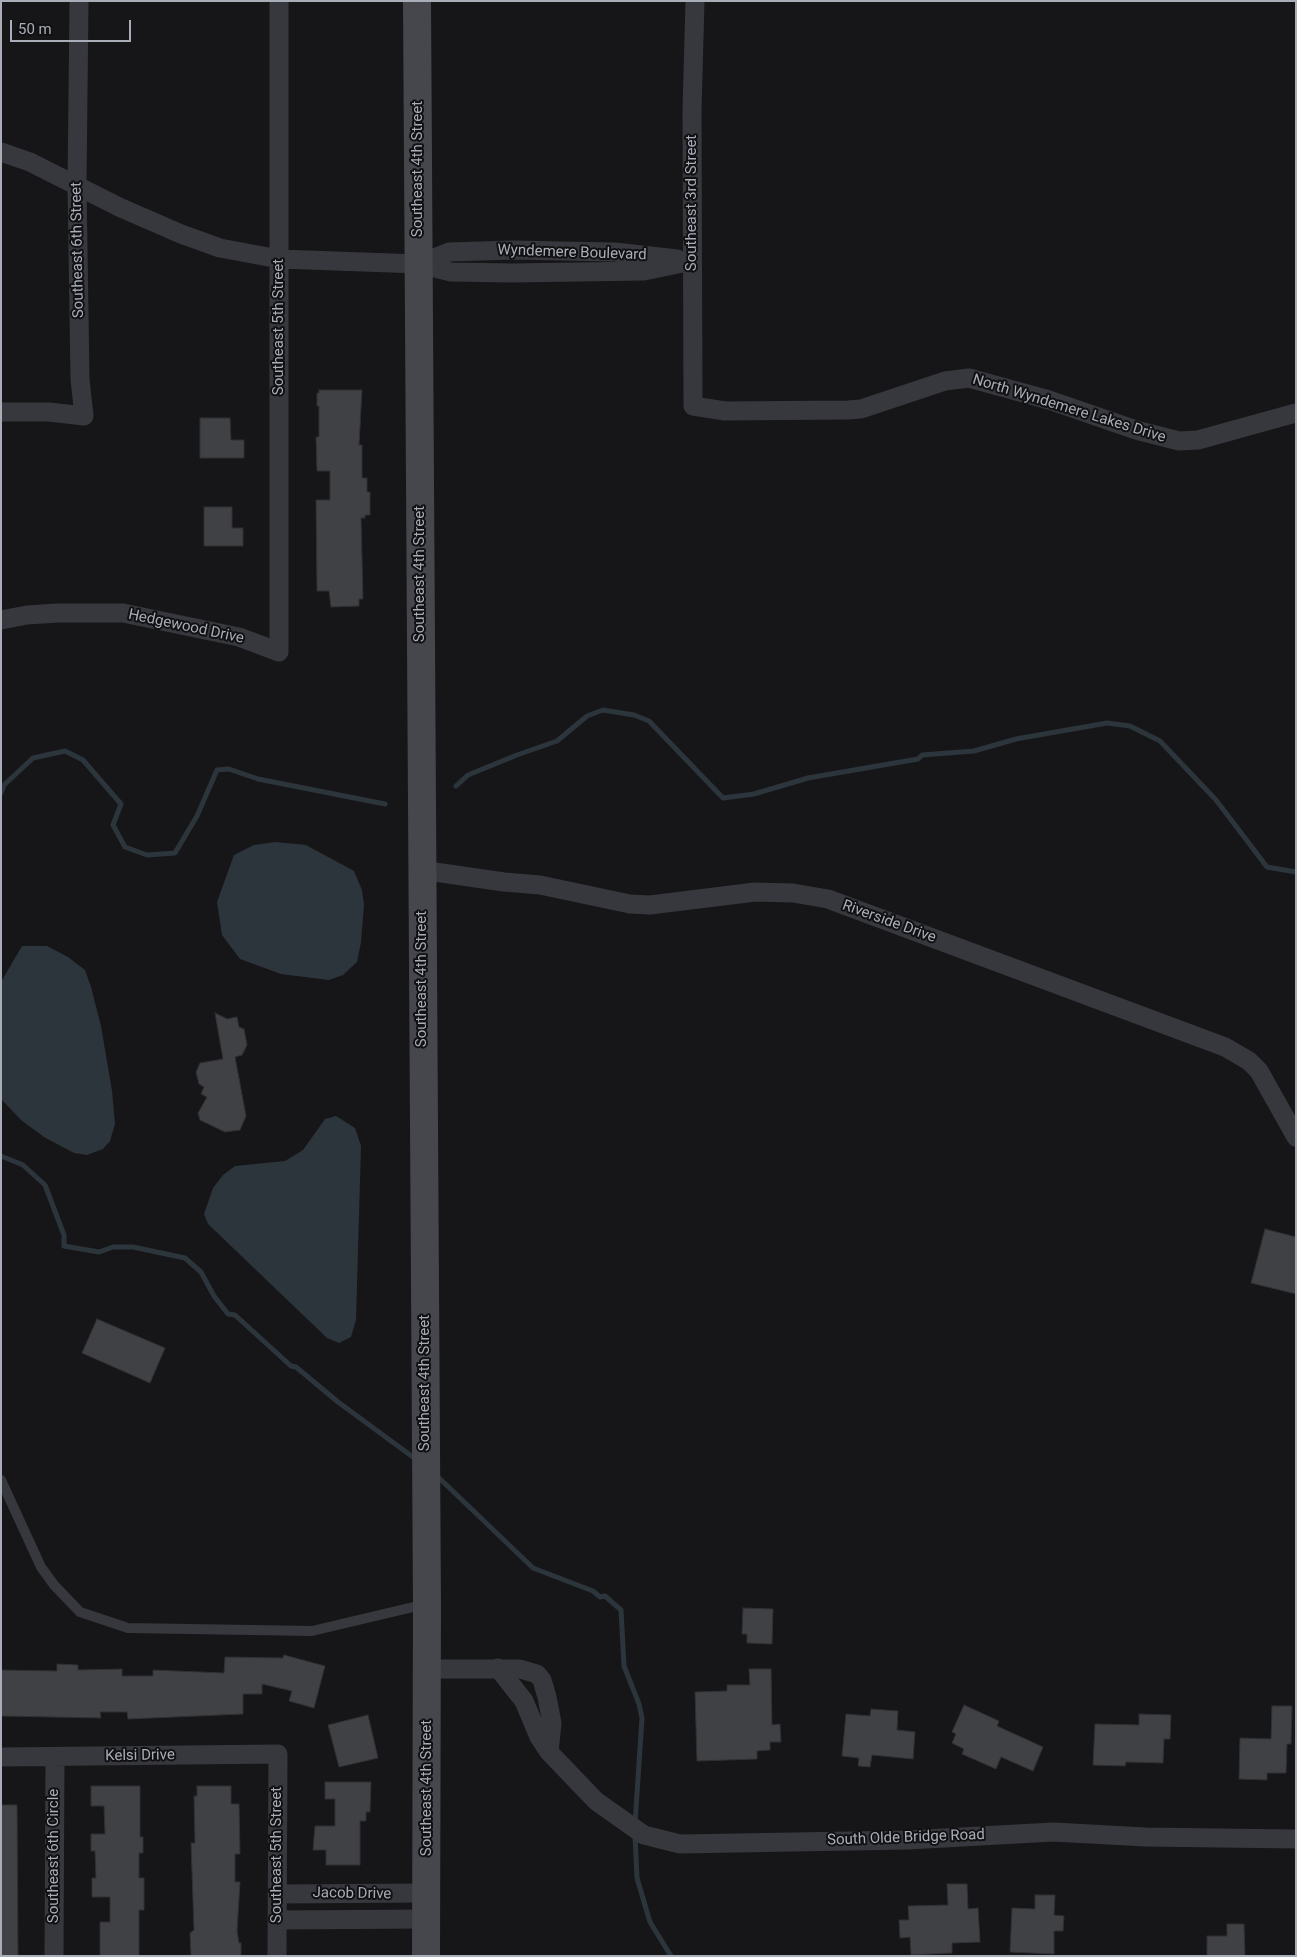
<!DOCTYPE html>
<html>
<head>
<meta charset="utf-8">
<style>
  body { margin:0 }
  #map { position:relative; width:1297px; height:1957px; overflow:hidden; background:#161618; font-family:Roboto,sans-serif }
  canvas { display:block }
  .frame { position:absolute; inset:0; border:2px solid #a8adb8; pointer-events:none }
  .scale { position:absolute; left:10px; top:20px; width:121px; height:22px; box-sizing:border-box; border:2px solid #a8adb8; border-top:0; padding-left:6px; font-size:15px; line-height:18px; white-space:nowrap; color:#a8adb8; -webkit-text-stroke:4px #111113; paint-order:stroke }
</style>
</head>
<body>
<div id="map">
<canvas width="1297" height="1957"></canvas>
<div class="frame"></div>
<div class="scale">50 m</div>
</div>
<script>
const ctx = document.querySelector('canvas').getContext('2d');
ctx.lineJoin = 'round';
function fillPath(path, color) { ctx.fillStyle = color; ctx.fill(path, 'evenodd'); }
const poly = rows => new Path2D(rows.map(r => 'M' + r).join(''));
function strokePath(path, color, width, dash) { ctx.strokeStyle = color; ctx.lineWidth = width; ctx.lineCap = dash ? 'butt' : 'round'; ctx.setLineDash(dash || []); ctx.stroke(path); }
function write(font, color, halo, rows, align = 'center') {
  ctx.font = font + ' Roboto,sans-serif'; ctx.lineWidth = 4; ctx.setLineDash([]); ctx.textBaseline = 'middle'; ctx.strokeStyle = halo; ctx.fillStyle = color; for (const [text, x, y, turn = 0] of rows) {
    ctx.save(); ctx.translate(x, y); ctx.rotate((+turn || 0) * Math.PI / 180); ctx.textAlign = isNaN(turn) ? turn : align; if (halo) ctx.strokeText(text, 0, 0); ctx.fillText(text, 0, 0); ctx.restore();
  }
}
fillPath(poly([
  [275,842,306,845,354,871,362,890,364,905,361,942,357,962,343,975,329,980,281,974,240,959,222,935,217,902,234,855,254,845],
  [22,946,47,946,68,957,85,970,91,987,101,1026,112,1091,115,1124,110,1141,103,1149,87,1155,74,1153,44,1137,21,1120,1,1099,1,982],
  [336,1116,355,1128,361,1146,356,1320,351,1337,339,1343,327,1338,208,1224,204,1214,213,1188,223,1175,235,1166,285,1161,303,1150,325,1119]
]), '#2c353c');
strokePath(poly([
  [456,786,468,775,517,755,557,741,587,716,603,710,634,715,649,721,723,798,754,794,808,778,918,759,922,755,974,751,1016,739,1107,723,1130,726,1160,741,1216,800,1267,867,1296,872],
  [1,793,4,785,33,758,65,751,83,760,121,804,113,825,125,847,147,855,175,853,197,816,217,770,229,769,258,779,385,804],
  [1,1156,23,1165,45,1185,64,1235,64,1246,99,1252,113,1247,133,1247,185,1258,201,1272,214,1296,228,1314,235,1315,291,1366,296,1367,338,1402,417,1460],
  [436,1475,533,1568,593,1591,600,1597,605,1596,621,1610,624,1666,639,1704,642,1718,635,1824],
  [635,1835,637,1878,650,1922,671,1956]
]), '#2c353c', 5);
const building = poly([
  [319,390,362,390,359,445,362,445,362,478,367,478,367,492,370,492,370,515,365,515,365,518,361,518,363,599,359,599,359,606,331,607,329,591,317,591,316,500,330,500,330,471,317,471,316,437,319,437,319,406,317,406,317,393,319,393,319,390],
  [200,418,230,418,231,440,244,440,244,458,200,458,200,418],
  [204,507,232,507,232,528,243,528,243,546,204,546,204,507],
  [215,1013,227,1019,237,1017,239,1027,244,1029,247,1045,242,1055,235,1057,246,1116,240,1130,225,1132,200,1120,198,1113,207,1097,201,1094,204,1087,199,1084,196,1072,200,1063,223,1059,215,1013],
  [1265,1229,1296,1237,1296,1294,1251,1283,1265,1229],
  [97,1319,165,1348,150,1383,82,1353,97,1319],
  [743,1608,773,1609,772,1644,747,1643,747,1634,742,1634,743,1608],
  [284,1655,325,1666,314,1708,289,1701,292,1691,262,1684,262,1694,243,1694,243,1714,128,1719,127,1712,100,1712,101,1718,1,1716,1,1670,57,1671,57,1664,78,1665,78,1670,122,1669,122,1676,153,1676,153,1670,224,1673,225,1657,283,1658,284,1655],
  [749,1669,771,1669,772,1725,780,1724,781,1742,770,1742,770,1750,757,1751,757,1759,697,1761,695,1692,727,1691,727,1685,750,1685,749,1669],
  [964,1705,999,1721,997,1726,1043,1747,1033,1771,1001,1757,996,1769,962,1754,964,1749,952,1743,956,1734,952,1732,964,1705],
  [1272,1706,1292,1706,1291,1744,1287,1744,1286,1773,1267,1773,1267,1780,1239,1779,1240,1738,1271,1739,1272,1706],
  [871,1709,898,1711,897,1730,915,1732,913,1759,872,1755,870,1767,858,1766,859,1758,842,1756,846,1714,870,1716,871,1709],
  [1139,1714,1171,1715,1170,1739,1164,1739,1163,1763,1126,1762,1125,1766,1093,1765,1095,1724,1139,1725,1139,1714],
  [368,1715,378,1758,339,1767,328,1725,368,1715],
  [325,1782,371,1782,370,1812,366,1812,366,1821,360,1821,360,1865,326,1865,326,1850,313,1850,315,1826,335,1826,335,1799,325,1799,325,1782],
  [91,1786,140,1786,140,1837,143,1837,143,1853,139,1853,139,1878,144,1878,144,1910,139,1910,139,1956,100,1956,100,1922,110,1922,110,1897,92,1897,92,1878,96,1878,95,1851,91,1851,91,1834,105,1834,104,1806,91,1806,91,1786],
  [197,1786,231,1786,231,1804,239,1804,240,1854,235,1854,235,1882,240,1882,237,1931,239,1943,241,1943,241,1956,191,1956,190,1933,194,1930,191,1843,195,1843,194,1796,197,1796,197,1786],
  [1,1805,17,1805,18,1956,1,1956,1,1805],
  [947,1884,967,1884,968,1909,978,1908,980,1942,952,1943,952,1953,911,1955,910,1937,900,1938,899,1920,909,1920,908,1906,948,1905,947,1884],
  [1035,1895,1055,1895,1054,1915,1064,1916,1063,1931,1054,1931,1054,1954,1010,1952,1012,1908,1035,1909,1035,1895],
  [1227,1924,1244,1924,1245,1956,1207,1956,1207,1936,1227,1936,1227,1924]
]);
fillPath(building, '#404145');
strokePath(building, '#303034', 1);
strokePath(poly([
  [1,1480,41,1567,54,1585,80,1612,128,1628,312,1631,426,1604]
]), '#37383d', 10);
strokePath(poly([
  [695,1,692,110,693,406,725,411,848,410,861,409,945,381,969,378,1049,400,1136,430,1179,441,1198,440,1296,413],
  [1,152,30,162,119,207,181,234,220,248,279,259,419,264,451,272,512,273,644,271,692,261],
  [419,264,449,252,512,250,615,252,677,259],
  [1,412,49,412,84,416,80,379,77,185,79,1],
  [1,620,27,615,58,613,123,613,239,637,279,652,279,1],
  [421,870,504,882,540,885,630,904,650,905,755,892,793,893,828,899,1225,1047,1249,1061,1259,1071,1296,1137],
  [498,1668,524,1701,539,1737,549,1752,596,1801,644,1835,680,1844,908,1840,1053,1832,1146,1837,1296,1839],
  [427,1669,520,1669,537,1674,542,1680,547,1697,552,1723,549,1752],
  [1,1757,278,1754,277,1956],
  [277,1894,426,1893],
  [277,1920,426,1919],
  [54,1956,55,1757]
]), '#37383d', 19);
strokePath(poly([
  [417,1,427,1604,426,1956]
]), '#45474d', 28);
write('15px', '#a8adb8', '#111113', [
  ["Southeast 4th Street",418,169,-90],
  ["Southeast 3rd Street",692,203,-90],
  ["Southeast 6th Street",78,250,-91],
  ["Wyndemere Boulevard",572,253,2],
  ["Southeast 5th Street",279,327,-90],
  ["North Wyndemere Lakes Drive",1069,409,17],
  ["Southeast 4th Street",420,574,-90],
  ["Hedgewood Drive",186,627,12],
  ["Riverside Drive",889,922,20],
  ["Southeast 4th Street",422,979,-90],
  ["Southeast 4th Street",425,1383,-90],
  ["Kelsi Drive",140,1756,-1],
  ["Southeast 4th Street",427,1788,-90],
  ["South Olde Bridge Road",906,1838,-2],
  ["Southeast 5th Street",277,1855,-90],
  ["Southeast 6th Circle",54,1856,-90],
  ["Jacob Drive",352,1894,1]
]);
</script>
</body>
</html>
